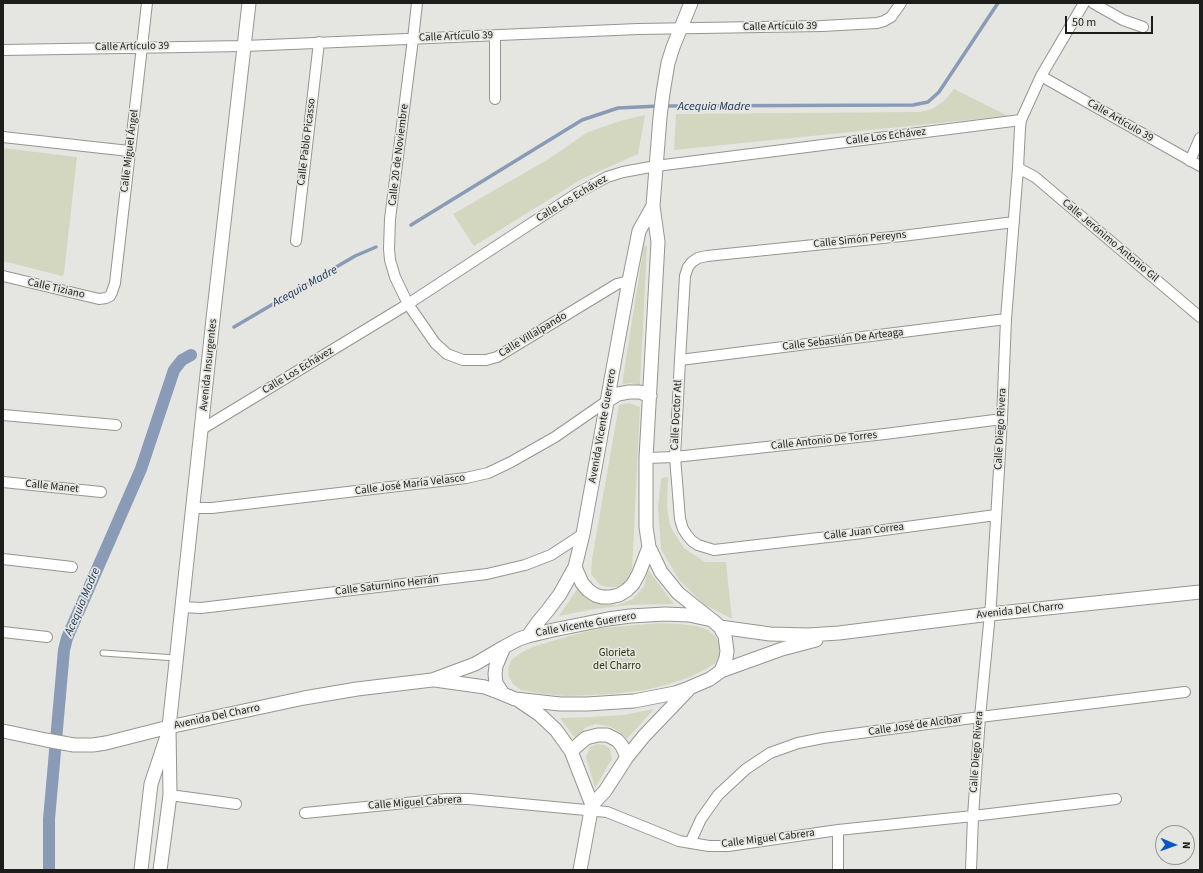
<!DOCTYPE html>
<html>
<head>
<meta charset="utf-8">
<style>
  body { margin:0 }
  #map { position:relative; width:1203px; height:873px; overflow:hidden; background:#e5e6e1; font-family:"Source Sans 3",sans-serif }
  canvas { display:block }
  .frame { position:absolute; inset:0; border:4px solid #1d1d1b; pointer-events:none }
  .north { position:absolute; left:1155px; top:825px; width:40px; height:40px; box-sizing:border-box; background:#e5e6e1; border:1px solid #959692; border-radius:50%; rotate:92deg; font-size:11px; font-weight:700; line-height:16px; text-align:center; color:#1d1d1b }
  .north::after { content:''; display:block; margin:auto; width:14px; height:18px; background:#0b57c1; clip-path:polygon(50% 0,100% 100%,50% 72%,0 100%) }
  .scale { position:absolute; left:1065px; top:16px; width:88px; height:18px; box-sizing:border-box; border:2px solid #1d1d1b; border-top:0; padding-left:5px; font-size:12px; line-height:14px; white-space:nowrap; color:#1d1d1b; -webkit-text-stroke:3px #e5e6e1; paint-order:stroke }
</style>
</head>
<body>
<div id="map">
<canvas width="1203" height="873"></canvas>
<div class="frame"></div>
<div class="north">N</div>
<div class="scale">50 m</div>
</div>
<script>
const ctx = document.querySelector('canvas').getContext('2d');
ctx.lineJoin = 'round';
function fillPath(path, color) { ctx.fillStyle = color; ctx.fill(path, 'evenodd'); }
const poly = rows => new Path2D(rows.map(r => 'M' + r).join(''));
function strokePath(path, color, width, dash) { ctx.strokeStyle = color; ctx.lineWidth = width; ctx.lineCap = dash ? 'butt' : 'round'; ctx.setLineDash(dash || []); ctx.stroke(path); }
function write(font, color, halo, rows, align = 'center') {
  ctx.font = font + ' "Source Sans 3",sans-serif'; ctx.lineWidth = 3.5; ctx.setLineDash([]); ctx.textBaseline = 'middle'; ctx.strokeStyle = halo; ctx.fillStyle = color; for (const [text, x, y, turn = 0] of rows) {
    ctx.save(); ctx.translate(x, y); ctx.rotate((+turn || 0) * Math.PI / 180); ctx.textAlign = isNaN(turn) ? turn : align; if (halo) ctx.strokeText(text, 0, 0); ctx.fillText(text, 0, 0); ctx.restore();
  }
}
fillPath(poly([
  [954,89,1008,116,674,150,676,114,919,112,932,109,944,101],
  [645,115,638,154,582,179,474,246,453,214,547,160,588,132,620,121],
  [3,148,77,157,64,274,62,276,3,261],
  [644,245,647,246,640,386,631,383,622,384],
  [629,403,640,407,632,570,626,583,618,587,607,587,600,585,591,574,592,559,619,405],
  [668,477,667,507,670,526,684,548,705,562,726,562,732,619,705,605,679,580,661,549,658,508,661,478],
  [648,570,674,604,630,605,594,609,559,616,578,588,587,598,599,604,617,605,633,599,644,586],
  [659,623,679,624,697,626,708,630,715,636,719,642,721,647,719,656,715,663,706,669,690,677,666,685,645,690,613,694,566,696,542,694,521,690,513,684,509,677,508,669,511,660,521,653,532,647,569,636,602,628],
  [654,709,627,739,621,733,609,726,595,724,585,728,575,738,560,718,589,717,623,715],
  [597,744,605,745,610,749,612,759,595,788,586,757,590,747]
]), '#d3d7bf');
strokePath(poly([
  [665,106,913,105,928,102,939,92,998,3],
  [411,225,582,120,618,108,659,106],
  [234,327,355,256,376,247]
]), '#899bb6', 3.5);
strokePath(poly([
  [49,870,49,819,64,650,67,638,141,469,174,370,182,360,191,355]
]), '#899bb6', 12);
const service = poly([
  [103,653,176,658]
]);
const minor = poly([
  [417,3,413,39,390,219,389,249,390,260,395,277,408,304,435,343,447,354,463,360,486,360,497,357,617,284,629,281],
  [1093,3,1123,20,1143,27],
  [3,50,245,46,638,29,822,26,877,23,884,21,891,17,901,3],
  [1041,76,1200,166],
  [495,99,495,36],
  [3,137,129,151],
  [1190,161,1200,138],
  [1018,168,1035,177,1200,317],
  [296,241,319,42],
  [3,276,99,299,106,298,110,296,112,292,115,283,147,3],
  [680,360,1006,319],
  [3,415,116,425],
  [202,429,408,304,576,194,607,177,623,172,656,166,1021,120],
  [646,458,675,457,885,434,1002,419],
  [3,482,101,492],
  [193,508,212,508,466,478,488,473,511,462,555,437,607,401],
  [996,515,854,534,714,550,698,545,692,541,687,535,683,529,680,519,675,457,680,360,685,276,688,267,692,262,698,258,707,256,902,236,1014,222],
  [3,559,72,567],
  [182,607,201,608,487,574,525,565,551,555,583,534],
  [3,632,47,637],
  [170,795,236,804],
  [305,813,446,799,469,799,607,812,679,841,709,846,728,846,838,830,973,816,1116,799],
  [690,843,701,819,718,795,746,769,770,753,798,743,823,738,980,717,1185,692],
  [838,870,838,830],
  [971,870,973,816,980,717,991,603,1002,419,1006,319,1018,168,1020,128,1021,120,1041,76,1084,3]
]);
const tertiary = poly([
  [691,3,673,47,668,63,663,93,660,117,653,206,658,242,646,458,646,527,649,547,661,572,678,593,712,620],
  [607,401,618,394,629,392,640,392,650,396],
  [575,567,582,583,588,590,595,595,602,597,610,597,619,595,627,590,633,584,639,573,649,547],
  [665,614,689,615,712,620,720,627,725,636,727,651,726,658,721,671,710,679,689,688,675,693,634,701,587,704,560,704,515,699,503,694,496,683,495,674,496,666,504,647,519,639,528,636,553,630,608,619,630,616,665,614],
  [720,627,770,634,808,635,839,633,990,614,1200,592],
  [528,636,538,622,548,610,560,594,575,567,583,534,629,281,639,231,653,206],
  [721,671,782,649,816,640],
  [435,680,485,687,503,694],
  [518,700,540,715,556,730,571,751,592,805],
  [3,731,46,740,74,745,93,745,106,743,169,727,304,698,357,689,432,680,475,664,504,647],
  [571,751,586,738,598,735,607,735,617,740,622,746,627,757],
  [141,870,151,784,166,739],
  [160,870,170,795,169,727,213,319,249,3],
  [580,870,592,805,605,791,627,757,644,736,688,690]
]);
strokePath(service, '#959690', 7);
strokePath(minor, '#959690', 12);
strokePath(tertiary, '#959690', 15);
strokePath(service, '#fff', 5);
strokePath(minor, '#fff', 10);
strokePath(tertiary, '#fff', 13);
write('11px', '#1d1d1b', '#e5e6e1', [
  ["Calle Artículo 39",780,27,-1],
  ["Calle Artículo 39",456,37,-2],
  ["Calle Artículo 39",132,47,-1],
  ["Calle Artículo 39",1120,121,30],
  ["Calle Los Echávez",886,137,-7],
  ["Calle Pablo Picasso",307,142,-83],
  ["Calle Miguel Ángel",130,151,-83],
  ["Calle 20 de Noviembre",399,155,-83],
  ["Calle Los Echávez",572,199,-31],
  ["Calle Simón Pereyns",860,240,-6],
  ["Calle Jerónimo Antonio Gil",1110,241,40],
  ["Calle Tiziano",56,289,13],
  ["Calle Villalpando",533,335,-31],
  ["Calle Sebastián De Arteaga",843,340,-7],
  ["Avenida Insurgentes",209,365,-84],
  ["Calle Los Echávez",298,371,-31],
  ["Calle Doctor Atl",677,415,-87],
  ["Avenida Vicente Guerrero",603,426,-80],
  ["Calle Diego Rivera",1001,429,-87],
  ["Calle Antonio De Torres",824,441,-6],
  ["Calle José María Velasco",410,485,-7],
  ["Calle Manet",52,487,6],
  ["Calle Juan Correa",864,532,-7],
  ["Calle Saturnino Herrán",387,586,-7],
  ["Avenida Del Charro",1020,611,-6],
  ["Calle Vicente Guerrero",586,625,-10],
  ["Avenida Del Charro",217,717,-12],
  ["Calle José de Alcíbar",915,726,-8],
  ["Calle Diego Rivera",977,752,-86],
  ["Calle Miguel Cabrera",415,803,-4],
  ["Calle Miguel Cabrera",768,839,-7]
]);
write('11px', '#2c3005', '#e5e6e1', [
  ["Glorieta",617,654],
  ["del Charro",617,667]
]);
write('italic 12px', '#152e54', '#e5e6e1', [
  ["Acequia Madre",714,107],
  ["Acequia Madre",305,287,-29],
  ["Acequia Madre",83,602,-67]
]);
</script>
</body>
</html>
